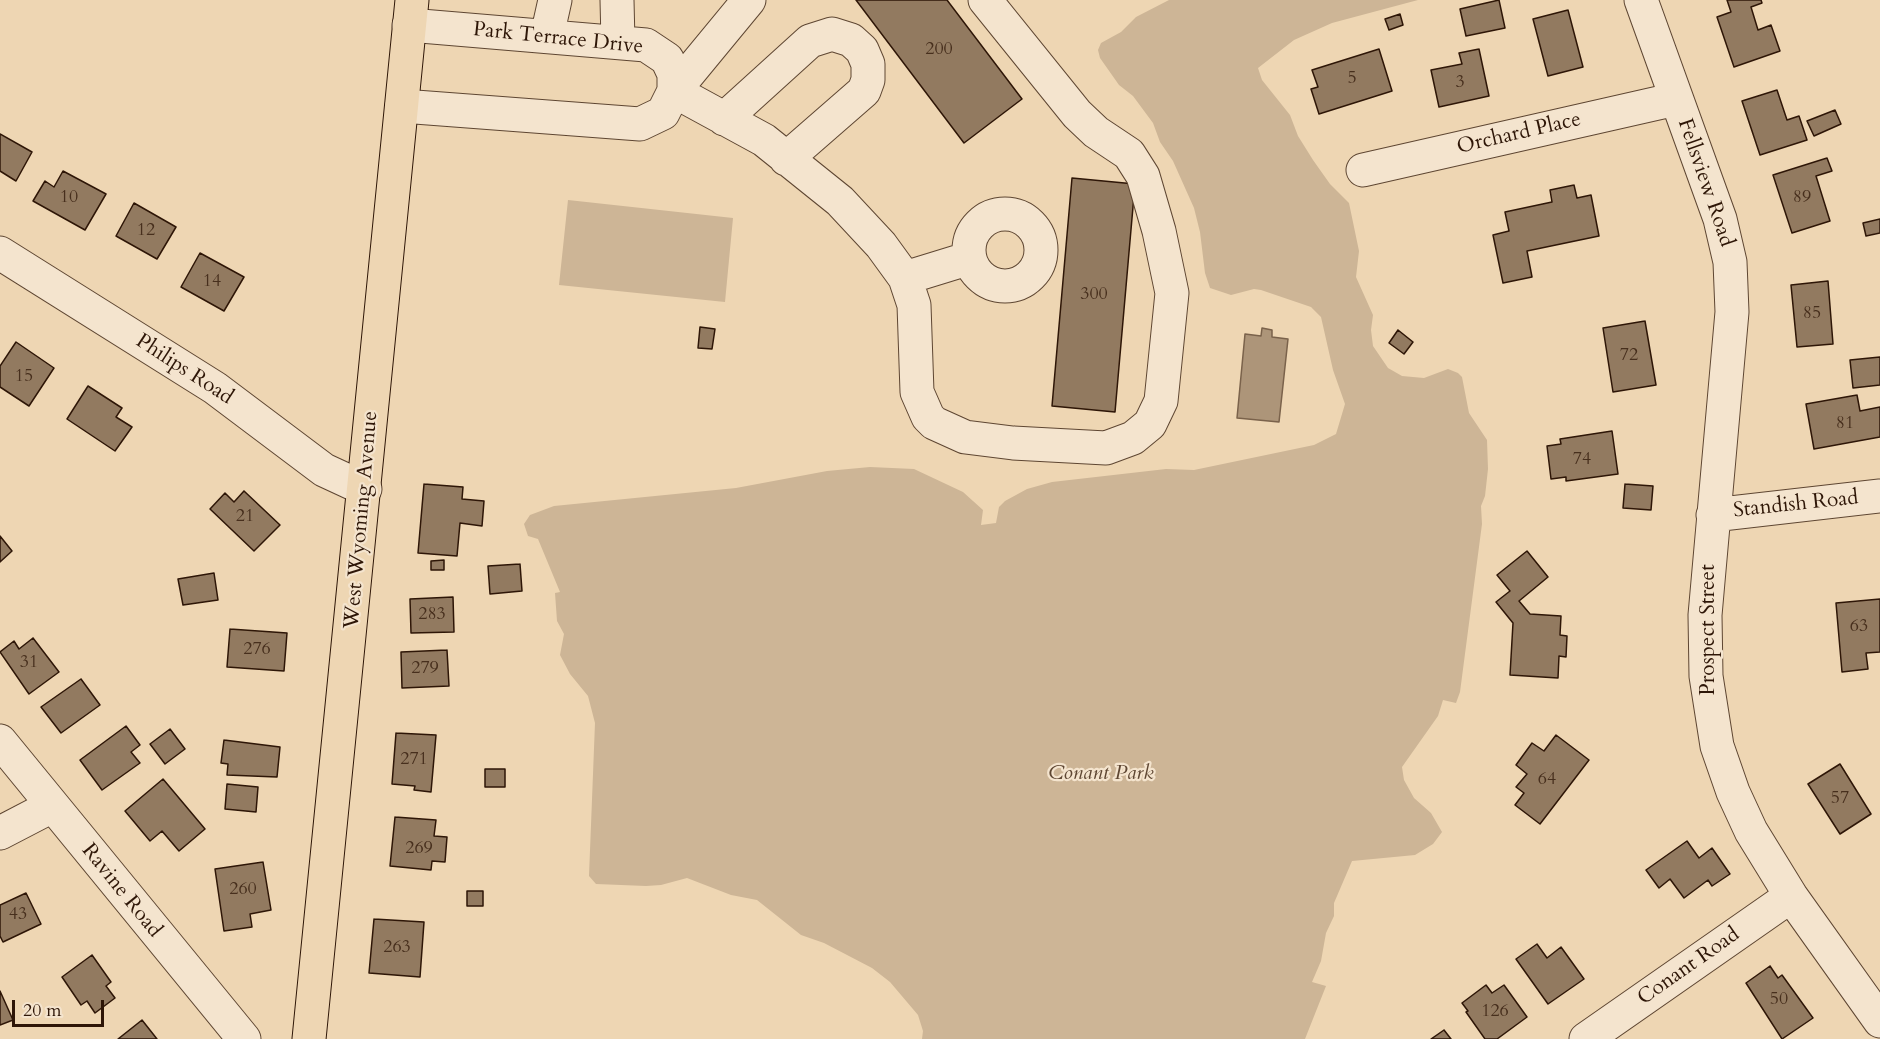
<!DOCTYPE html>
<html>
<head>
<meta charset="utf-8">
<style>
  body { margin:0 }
  #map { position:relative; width:1880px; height:1039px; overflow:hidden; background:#eed6b3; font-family:Cardo,serif }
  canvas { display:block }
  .scale { position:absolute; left:12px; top:1000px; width:92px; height:27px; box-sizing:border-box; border:3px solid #2e1607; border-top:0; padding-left:8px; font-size:18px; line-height:21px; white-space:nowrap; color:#2e1607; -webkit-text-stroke:4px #f4e4ce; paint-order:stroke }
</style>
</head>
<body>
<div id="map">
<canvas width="1880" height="1039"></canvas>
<div class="scale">20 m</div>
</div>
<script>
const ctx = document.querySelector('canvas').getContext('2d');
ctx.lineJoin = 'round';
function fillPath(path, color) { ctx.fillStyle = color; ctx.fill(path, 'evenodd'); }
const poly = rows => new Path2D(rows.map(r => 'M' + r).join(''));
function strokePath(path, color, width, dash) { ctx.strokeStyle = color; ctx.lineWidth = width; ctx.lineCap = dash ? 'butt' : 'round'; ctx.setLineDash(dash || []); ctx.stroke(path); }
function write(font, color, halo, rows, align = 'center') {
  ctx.font = font + ' Cardo,serif'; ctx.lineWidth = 4.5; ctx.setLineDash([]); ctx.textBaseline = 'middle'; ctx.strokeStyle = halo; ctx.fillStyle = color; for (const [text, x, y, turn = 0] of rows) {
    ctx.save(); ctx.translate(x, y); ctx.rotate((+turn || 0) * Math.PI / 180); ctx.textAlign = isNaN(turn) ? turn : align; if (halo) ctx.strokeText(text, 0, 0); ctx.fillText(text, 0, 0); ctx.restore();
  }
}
fillPath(poly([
  [1169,0,1418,0,1332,23,1294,40,1258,68,1262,80,1290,115,1298,136,1313,160,1330,184,1349,203,1359,251,1356,277,1373,315,1371,330,1373,346,1388,368,1402,376,1424,378,1448,369,1458,373,1462,377,1469,413,1487,440,1488,469,1485,496,1481,506,1482,524,1460,692,1456,703,1443,700,1438,716,1402,767,1404,780,1414,798,1431,813,1442,832,1433,844,1415,855,1352,861,1334,903,1334,916,1326,933,1321,961,1312,982,1326,986,1305,1039,922,1039,923,1031,918,1015,890,982,872,968,824,943,801,935,757,900,731,895,687,878,661,885,646,886,596,884,589,876,595,723,588,696,570,674,560,655,564,634,557,621,555,593,560,592,538,539,528,536,524,524,530,515,554,506,736,488,827,471,870,467,914,469,963,492,983,510,981,525,996,523,999,507,1005,501,1027,489,1052,482,1166,469,1194,470,1314,445,1336,434,1345,404,1333,370,1321,317,1311,307,1261,290,1254,289,1231,295,1210,288,1205,273,1200,232,1194,208,1173,161,1160,142,1153,123,1133,96,1119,85,1100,58,1098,50,1101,43,1121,32,1136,17],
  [568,200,733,218,725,302,559,285]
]), '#cdb596');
const water = poly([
  [1262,328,1272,330,1272,337,1288,339,1279,422,1237,418,1245,334,1261,336,1262,328]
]);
fillPath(water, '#ad9579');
strokePath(water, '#7a624b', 1.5);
const building = poly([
  [856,0,947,0,1022,99,964,143,856,0],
  [1499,0,1505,28,1466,36,1460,9,1499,0],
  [1727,0,1761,0,1762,3,1751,7,1758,30,1771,25,1780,51,1734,67,1717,17,1731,12,1727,0],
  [1568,10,1583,67,1548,76,1533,19,1568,10],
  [1400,14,1403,25,1389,30,1385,19,1400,14],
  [1379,49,1392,91,1319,114,1311,89,1318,87,1312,70,1379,49],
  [1479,49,1489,96,1439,107,1431,70,1462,64,1459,53,1479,49],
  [1777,90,1787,120,1799,116,1807,140,1760,155,1742,101,1777,90],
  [1835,110,1841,124,1814,136,1807,121,1835,110],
  [0,134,32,152,16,181,0,171,0,134],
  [1827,158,1832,171,1816,176,1830,221,1792,233,1773,175,1827,158],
  [63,171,106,194,85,230,33,201,45,181,54,187,63,171],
  [1072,178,1135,184,1115,412,1052,406,1072,178],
  [1574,185,1577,198,1591,195,1599,236,1527,251,1532,277,1503,283,1493,235,1509,231,1505,212,1552,202,1550,190,1574,185],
  [134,203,176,227,157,259,116,236,134,203],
  [1880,219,1880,233,1866,236,1863,223,1880,219],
  [200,253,244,277,224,311,181,287,200,253],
  [1828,281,1833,344,1797,347,1791,285,1828,281],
  [1645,321,1656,385,1613,392,1603,328,1645,321],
  [700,327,715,329,712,349,698,348,700,327],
  [1398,330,1413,342,1404,354,1389,343,1398,330],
  [16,342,54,368,29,406,0,387,0,366,16,342],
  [1880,357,1880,385,1853,388,1850,360,1880,357],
  [88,386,122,408,116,417,132,427,115,451,67,419,88,386],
  [1857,395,1860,411,1880,407,1880,437,1814,449,1806,404,1857,395],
  [1612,431,1618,474,1566,481,1566,477,1551,479,1547,446,1561,444,1560,439,1612,431],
  [424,484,463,487,462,499,484,501,482,526,460,523,457,556,418,553,424,484],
  [1625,484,1653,486,1651,510,1623,508,1625,484],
  [244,491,280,525,254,551,210,509,225,493,234,502,244,491],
  [0,536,12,551,0,562,0,536],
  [1527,551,1548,577,1519,601,1530,614,1561,616,1560,635,1567,636,1566,657,1559,656,1558,678,1510,675,1513,623,1496,602,1510,591,1497,575,1527,551],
  [444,560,444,570,431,570,431,561,444,560],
  [520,564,522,591,490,594,488,566,520,564],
  [214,573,218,600,183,605,178,579,214,573],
  [453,597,454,632,411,633,410,599,453,597],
  [1880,599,1880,652,1866,653,1868,669,1842,672,1836,603,1880,599],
  [230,629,287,633,284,671,227,667,230,629],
  [33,638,59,672,29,694,0,652,14,641,19,649,33,638],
  [447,650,449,686,402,688,401,652,447,650],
  [81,679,100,705,61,733,41,707,81,679],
  [126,726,140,745,131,752,140,763,102,790,80,760,126,726],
  [170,729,185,749,165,764,150,744,170,729],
  [396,733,436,735,431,792,414,790,415,786,392,784,396,733],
  [1556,735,1589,760,1540,824,1515,805,1524,793,1516,787,1527,774,1516,765,1532,743,1544,751,1556,735],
  [224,740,280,747,277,777,227,775,228,764,221,763,224,740],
  [1840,764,1871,814,1840,834,1808,784,1840,764],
  [485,769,505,769,505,787,485,787,485,769],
  [163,779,205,829,179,851,162,831,150,841,125,811,163,779],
  [227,784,258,787,256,812,225,809,227,784],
  [395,817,436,820,434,836,447,837,445,862,432,861,431,870,390,866,395,817],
  [1687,841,1699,858,1712,848,1730,874,1712,886,1708,880,1684,898,1670,879,1659,888,1646,870,1687,841],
  [263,862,271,910,250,914,252,927,224,931,215,869,263,862],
  [467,891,483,891,483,906,467,906,467,891],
  [26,893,41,924,3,942,0,936,0,905,26,893],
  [374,919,424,922,420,977,369,973,374,919],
  [1537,944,1547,958,1561,947,1584,979,1548,1004,1516,959,1537,944],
  [92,955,111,982,106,986,115,998,95,1013,87,1001,81,1005,62,977,92,955],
  [1770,966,1778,978,1782,975,1813,1018,1782,1039,1746,983,1770,966],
  [1486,985,1492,993,1504,985,1527,1017,1497,1039,1485,1039,1466,1012,1468,1011,1462,1003,1486,985],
  [0,991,13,1020,0,1025,0,991],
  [142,1020,157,1039,118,1039,142,1020],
  [1444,1030,1451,1039,1431,1039,1444,1030]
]);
fillPath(building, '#927a60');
strokePath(building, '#2e1607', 1.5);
const minor = poly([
  [617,0,618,42],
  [749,0,674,91,764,140,840,201,881,245,905,278,914,305,917,392,928,417,934,423,965,437,1013,443,1106,448,1133,438,1150,424,1161,401,1172,293,1159,231,1143,176,1129,154,1096,132,1077,114,985,0],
  [1641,0,1720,219,1730,262,1732,312,1705,615,1706,676,1717,746,1733,792,1751,831,1791,896,1880,1021],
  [547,36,555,0],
  [402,106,640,124,663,113,674,91,674,74,667,59,646,45,409,25],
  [724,119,810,41,832,34,851,40,862,50,868,64,868,80,864,91,786,159],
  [1363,170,1676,99],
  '969 250a36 36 0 1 1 72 0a36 36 0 1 1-72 0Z',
  [0,253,215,388,324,470,365,489],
  [905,278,970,258],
  [1713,515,1880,496],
  [0,741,244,1039],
  [0,833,52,806],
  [1586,1039,1791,896]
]);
const major = poly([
  [309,1039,412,0]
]);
strokePath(minor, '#5e4632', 35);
strokePath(major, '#2e1607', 35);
strokePath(minor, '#f4e4ce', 33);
strokePath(major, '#eed6b3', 33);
write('18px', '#472f1d', null, [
  ["200",939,50],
  ["5",1352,79],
  ["3",1460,83],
  ["10",69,198],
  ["89",1802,198],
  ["12",146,231],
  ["14",212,282],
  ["300",1094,295],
  ["85",1812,314],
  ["72",1629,356],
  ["15",24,377],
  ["81",1845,424],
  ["74",1582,460],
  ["21",245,517],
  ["283",432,615],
  ["63",1859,627],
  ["276",257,650],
  ["31",29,663],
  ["279",425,669],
  ["271",414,760],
  ["64",1547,780],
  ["57",1840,799],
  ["269",419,849],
  ["260",243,890],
  ["43",18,915],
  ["263",397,948],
  ["50",1779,1000],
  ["126",1495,1012]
]);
write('21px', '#2e1607', '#f4e4ce', [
  ["Park Terrace Drive",558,39,6],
  ["Orchard Place",1519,134,-13],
  ["Fellsview Road",1705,183,71],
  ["Philips Road",184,370,33],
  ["Standish Road",1796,505,-6],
  ["West Wyoming Avenue",362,520,-85],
  ["Prospect Street",1709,630,-90],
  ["Ravine Road",121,891,51],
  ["Conant Road",1689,967,-35]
]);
write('italic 21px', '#5e4632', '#f4e4ce', [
  ["Conant Park",1101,774]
]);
</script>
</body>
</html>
